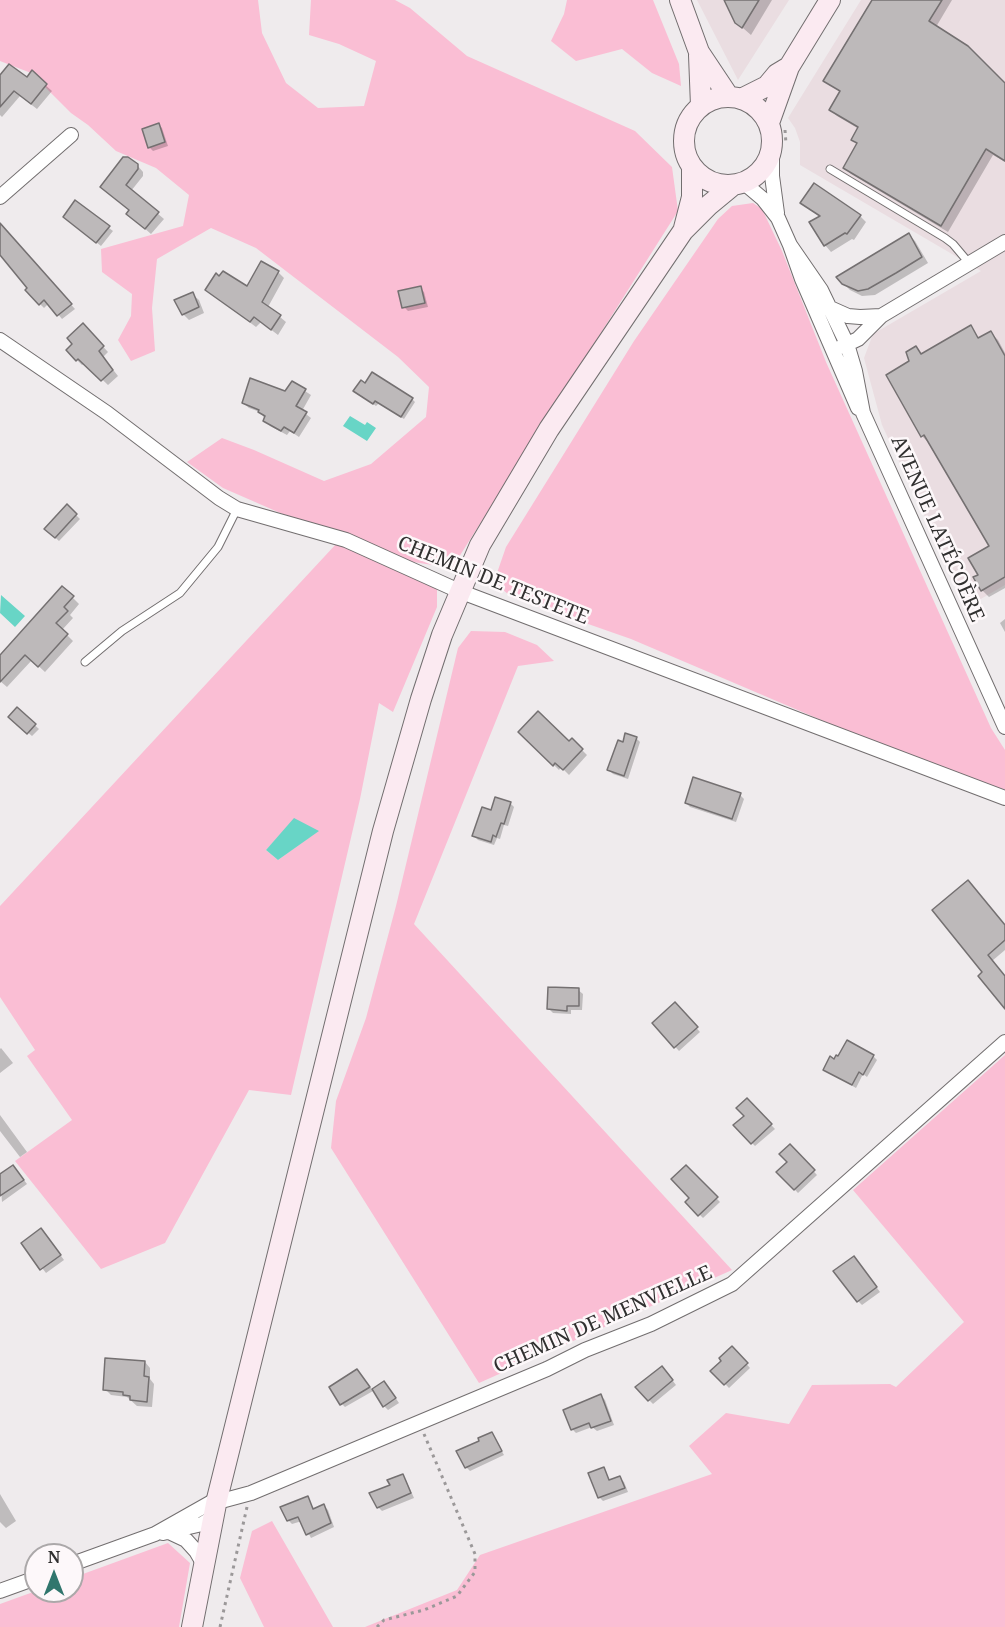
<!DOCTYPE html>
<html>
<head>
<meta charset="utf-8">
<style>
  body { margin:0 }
  #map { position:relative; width:1005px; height:1627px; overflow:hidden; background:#efebed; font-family:"Noto Serif",serif }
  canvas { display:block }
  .north { position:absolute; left:24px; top:1543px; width:60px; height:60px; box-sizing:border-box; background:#fdf8fa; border:2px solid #aba8a9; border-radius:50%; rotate:0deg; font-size:16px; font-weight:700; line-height:24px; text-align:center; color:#313030 }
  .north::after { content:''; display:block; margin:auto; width:21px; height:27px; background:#30766d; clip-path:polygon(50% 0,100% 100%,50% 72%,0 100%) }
</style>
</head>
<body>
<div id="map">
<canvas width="1005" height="1627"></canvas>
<div class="north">N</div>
</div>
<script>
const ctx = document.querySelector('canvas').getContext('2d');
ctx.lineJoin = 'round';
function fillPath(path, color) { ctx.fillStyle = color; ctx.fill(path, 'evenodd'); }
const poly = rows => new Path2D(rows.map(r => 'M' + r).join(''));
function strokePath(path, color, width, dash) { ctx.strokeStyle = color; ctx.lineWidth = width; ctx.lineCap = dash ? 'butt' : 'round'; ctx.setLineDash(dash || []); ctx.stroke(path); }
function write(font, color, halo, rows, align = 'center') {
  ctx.font = font + ' "Noto Serif",serif'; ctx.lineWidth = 5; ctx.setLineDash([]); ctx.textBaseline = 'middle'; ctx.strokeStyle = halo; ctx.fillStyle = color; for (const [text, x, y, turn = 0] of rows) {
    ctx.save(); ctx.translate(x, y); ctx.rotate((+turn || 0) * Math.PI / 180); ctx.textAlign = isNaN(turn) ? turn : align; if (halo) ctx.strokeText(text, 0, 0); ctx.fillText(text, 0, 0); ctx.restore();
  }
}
fillPath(poly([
  [697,0,789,0,738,80],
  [861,0,1005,0,1005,585,967,607,882,425,864,358,873,334,981,271,800,165,800,142,795,128,788,118]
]), '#eadde1');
fillPath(poly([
  [0,0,258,0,262,33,286,83,318,108,364,106,376,61,339,44,309,35,311,0,395,0,410,8,467,56,635,131,672,167,678,211,452,568,381,557,223,488,187,462,222,438,254,450,324,481,371,464,426,417,429,387,398,357,256,248,211,228,157,259,152,308,155,351,131,361,118,340,131,316,132,294,102,272,101,249,183,226,189,195,156,168,116,151,88,125,71,113,31,73,0,61],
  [567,0,653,0,679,64,681,86,652,73,622,49,576,61,551,41,564,14],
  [753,203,762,209,782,251,826,362,991,728,1005,750,1005,794,854,734,631,639,511,597,499,586,497,573,506,547,634,341,718,219,732,206],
  [337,543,437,589,437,607,393,712,379,703,360,799,291,1095,249,1090,165,1243,101,1269,15,1161,72,1120,27,1056,35,1050,0,997,0,906],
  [318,831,278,860,266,850,282,833],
  [471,631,505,632,537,645,554,661,518,666,414,924,732,1270,479,1383,331,1148,336,1101,366,1018,396,906,458,648],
  [1005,1055,1005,1627,365,1627,457,1590,480,1555,712,1474,689,1446,726,1413,789,1424,812,1385,890,1384,896,1387,964,1322,853,1190],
  [272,1521,333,1627,264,1627,240,1578,252,1531],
  [168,1543,190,1563,179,1627,0,1627,0,1604,36,1591,72,1591,72,1578]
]), '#fabed4');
fillPath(poly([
  [350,416,365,425,367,422,376,428,367,441,343,426],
  [1,595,25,616,15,627,0,613],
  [294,818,319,831,278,860,266,850]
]), '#68d5c6');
fillPath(poly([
  [725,0,772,0,751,35,736,22],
  [874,0,952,0,936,27,1005,85,1005,162,993,155,948,232,851,174,845,168,858,144,853,140,859,129,837,116,831,109,841,92,825,81],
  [32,73,52,91,37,109,20,96,2,117,0,115,0,77,27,79],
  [158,124,162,128,168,146,153,151,149,147],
  [137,165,143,172,143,176,131,191,164,219,151,234,134,219,130,211,108,193],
  [802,203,860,216,866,222,854,240,852,239,831,252,825,245,811,223,821,218],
  [69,221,109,228,113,231,101,246],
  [0,233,7,234,75,309,62,319,49,303,44,308,40,304,30,288,0,253],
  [909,235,915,241,928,263,875,295,862,296,850,290,843,283],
  [278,272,284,278,268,307,286,322,278,335,261,322,256,327,213,295,247,288],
  [420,288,424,292,428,307,408,311,404,307],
  [192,294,199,300,204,313,189,320,183,314],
  [83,325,108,352,103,357,118,376,108,385,85,363,82,365,68,351,75,345],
  [970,327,980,339,991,333,998,340,1005,353,1005,588,989,597,982,590,980,575,991,547,929,443,922,436,911,361,916,348,923,355],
  [293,383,311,395,302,411,311,418,299,437,290,431,287,435,270,426,260,412,249,408,243,403,286,393],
  [355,391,412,399,415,402,404,419,379,403,376,406],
  [67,506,80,519,59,541,46,529],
  [63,588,79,604,70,615,73,618,62,630,73,641,45,672,32,660,7,687,0,681,0,657],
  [1005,619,1005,632,1000,623],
  [17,709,39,729,32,736,10,717],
  [520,732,569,743,572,740,587,755,569,775,561,767,559,770],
  [636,738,640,742,628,779,613,774,609,770],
  [740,795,744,799,736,822,690,807,686,803],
  [510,803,514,807,508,826,504,825,500,839,497,838,494,845,478,840,474,836],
  [934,910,1005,926,1005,950,992,961,1005,977,1005,1007,984,972],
  [578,990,583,994,582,1010,571,1010,571,1014,553,1013,549,1009],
  [675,1004,700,1032,679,1051,654,1023],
  [1,1048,13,1063,0,1073,0,1049],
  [873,1056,877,1060,867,1077,863,1074,856,1088,825,1070,835,1061],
  [747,1100,775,1129,755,1146,735,1126,746,1116],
  [0,1115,27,1152,20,1157,0,1131],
  [790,1146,817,1175,798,1193,778,1172,789,1162],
  [686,1167,720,1202,703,1218,687,1202,691,1198],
  [17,1171,27,1184,2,1202,0,1176],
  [45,1234,64,1260,46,1273,23,1243],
  [858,1262,880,1292,862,1305,858,1301],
  [732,1348,750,1368,729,1388,713,1371],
  [145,1362,150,1368,150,1379,154,1384,152,1407,137,1406,127,1397,111,1395,105,1389],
  [666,1372,676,1385,653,1404,649,1400],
  [361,1375,373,1391,345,1407,342,1404],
  [388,1387,399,1403,388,1410,384,1406],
  [601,1396,605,1400,614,1425,597,1431,592,1427,576,1433,572,1429],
  [492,1434,504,1455,470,1471,466,1467],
  [603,1468,610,1481,620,1478,624,1482,628,1492,603,1501,599,1497],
  [402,1476,406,1480,414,1498,382,1511,378,1507,392,1485],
  [0,1494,16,1521,6,1528,0,1522],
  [307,1498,315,1510,324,1506,328,1510,334,1527,311,1538,302,1521,292,1524,288,1520]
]), '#0003');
const building = poly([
  [724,0,759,0,742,28,735,23,724,0],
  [872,0,942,0,929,21,968,46,1005,83,1005,161,986,149,941,226,843,168,857,143,851,140,858,127,829,110,840,91,823,81,872,0],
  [9,64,27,77,32,70,47,84,31,104,14,91,0,107,0,75,9,64],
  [159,123,165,142,148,148,142,129,159,123],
  [123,157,128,157,138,164,138,169,126,185,159,212,145,229,126,214,129,210,100,187,123,157],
  [814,183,861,215,847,234,845,233,824,246,809,222,820,216,800,203,814,183],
  [75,200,110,226,96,243,63,217,75,200],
  [0,223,72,304,57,316,44,300,39,305,25,290,27,288,0,255,0,223],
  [909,233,922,257,896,273,868,289,858,291,842,284,836,277,909,233],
  [261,261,279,271,262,302,281,315,271,330,254,317,250,322,205,290,216,273,219,276,223,271,247,286,261,261],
  [421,286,425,303,402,308,398,291,421,286],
  [193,292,199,307,182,315,174,300,193,292],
  [83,323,104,346,99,351,113,370,101,381,78,359,76,361,66,350,72,344,67,338,83,323],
  [971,325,978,338,991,331,1005,356,1005,577,981,591,973,577,978,575,968,558,989,546,924,435,921,437,886,375,909,361,906,352,916,346,921,354,971,325],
  [372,372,413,398,401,417,375,401,373,404,353,391,361,380,365,383,372,372],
  [250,378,285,391,292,381,306,389,296,406,307,412,294,433,284,427,281,431,263,421,265,416,258,412,259,410,242,403,250,378],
  [67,504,77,514,55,538,44,529,67,504],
  [62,586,74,596,64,607,68,611,56,623,68,634,38,667,25,655,0,682,0,655,62,586],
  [17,707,36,724,27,734,8,717,17,707],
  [538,711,569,741,572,738,583,749,563,770,555,763,553,766,518,732,538,711],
  [625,733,637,737,624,776,607,770,618,740,623,742,625,733],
  [693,777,741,793,732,819,685,803,693,777],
  [495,797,511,802,504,824,501,823,496,837,493,835,491,842,472,836,482,807,491,810,495,797],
  [968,880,1005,925,1005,940,988,955,1005,976,1005,1009,978,976,982,972,932,910,968,880],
  [548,987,579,988,579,1006,567,1006,567,1011,547,1009,548,987],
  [675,1002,698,1027,674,1048,652,1023,675,1002],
  [847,1040,874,1055,863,1075,859,1072,852,1085,823,1070,830,1056,834,1059,836,1055,838,1056,847,1040],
  [747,1098,772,1124,751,1144,733,1125,744,1116,736,1108,747,1098],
  [790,1144,815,1170,794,1190,776,1172,787,1162,779,1154,790,1144],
  [13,1165,24,1180,0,1196,0,1174,13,1165],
  [686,1165,718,1197,698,1216,685,1202,689,1198,671,1179,686,1165],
  [41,1228,61,1255,40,1270,21,1243,41,1228],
  [854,1256,877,1287,857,1302,833,1271,854,1256],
  [732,1346,748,1363,724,1385,710,1371,721,1361,719,1358,732,1346],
  [105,1358,145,1361,144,1376,149,1377,147,1402,130,1400,130,1396,123,1395,123,1392,103,1390,105,1358],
  [662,1366,673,1380,648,1401,635,1387,662,1366],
  [357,1369,370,1387,340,1405,329,1387,357,1369],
  [384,1381,396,1398,383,1407,372,1389,384,1381],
  [601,1394,611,1421,591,1428,589,1423,571,1430,563,1410,601,1394],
  [492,1432,502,1451,465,1468,456,1451,479,1441,478,1438,492,1432],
  [604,1467,609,1480,620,1476,625,1488,598,1498,588,1473,604,1467],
  [403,1474,411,1493,377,1508,369,1493,390,1485,387,1480,403,1474],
  [308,1496,313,1509,324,1504,331,1523,306,1535,298,1517,287,1521,280,1507,308,1496]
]);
fillPath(building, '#bdb9ba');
strokePath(building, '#747071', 1.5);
const lane = poly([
  [830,169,945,238,953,244,969,263],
  [85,662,122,631,180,593,218,547,237,509]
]);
const street = poly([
  [772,149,772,176,777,213],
  [744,183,763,199,778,218,790,245,802,279,858,408],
  [0,197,71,135],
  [790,245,821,290,847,344,855,371,863,413,1005,727],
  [830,308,848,316,860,317,881,316],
  [0,340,107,413,219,498,237,509,346,540,459,591,1005,798],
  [841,347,858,339,881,316,1005,242],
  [169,1532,186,1540,196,1551,203,1563],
  [163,1533,202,1524,212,1518],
  [72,1564,155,1534,217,1499,225,1500,251,1493,547,1369,585,1350,651,1324,732,1284,1005,1042],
  [0,1591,36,1578]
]);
const secondary = poly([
  [680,0,699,52,729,97],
  [699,55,701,106],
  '684 141a44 44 0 1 1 88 0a44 44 0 1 1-88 0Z',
  [741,99,767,86,777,74,787,68],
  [769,123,789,67,830,0],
  [684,228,692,197,692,169],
  [192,1627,217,1499,383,831,421,699,442,635,480,545,549,429,683,231,709,205,732,186]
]);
strokePath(lane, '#726e6f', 9);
strokePath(street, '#726e6f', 16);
strokePath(secondary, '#726e6f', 22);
strokePath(poly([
  [785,130,786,144],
  [220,1627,247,1507],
  [377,1627,384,1620,424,1610,457,1596,475,1572,475,1554,424,1434]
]), '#9b9899', 3, [3, 4.5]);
strokePath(lane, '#fff', 7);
strokePath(street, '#fff', 14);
strokePath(secondary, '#fbeaf1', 20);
write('20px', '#313030', '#fdf8fa', [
  ["AVENUE LATÉCOÈRE",937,529,66],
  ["CHEMIN DE TESTETE",493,581,22],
  ["CHEMIN DE MENVIELLE",603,1320,-24]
]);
</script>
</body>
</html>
